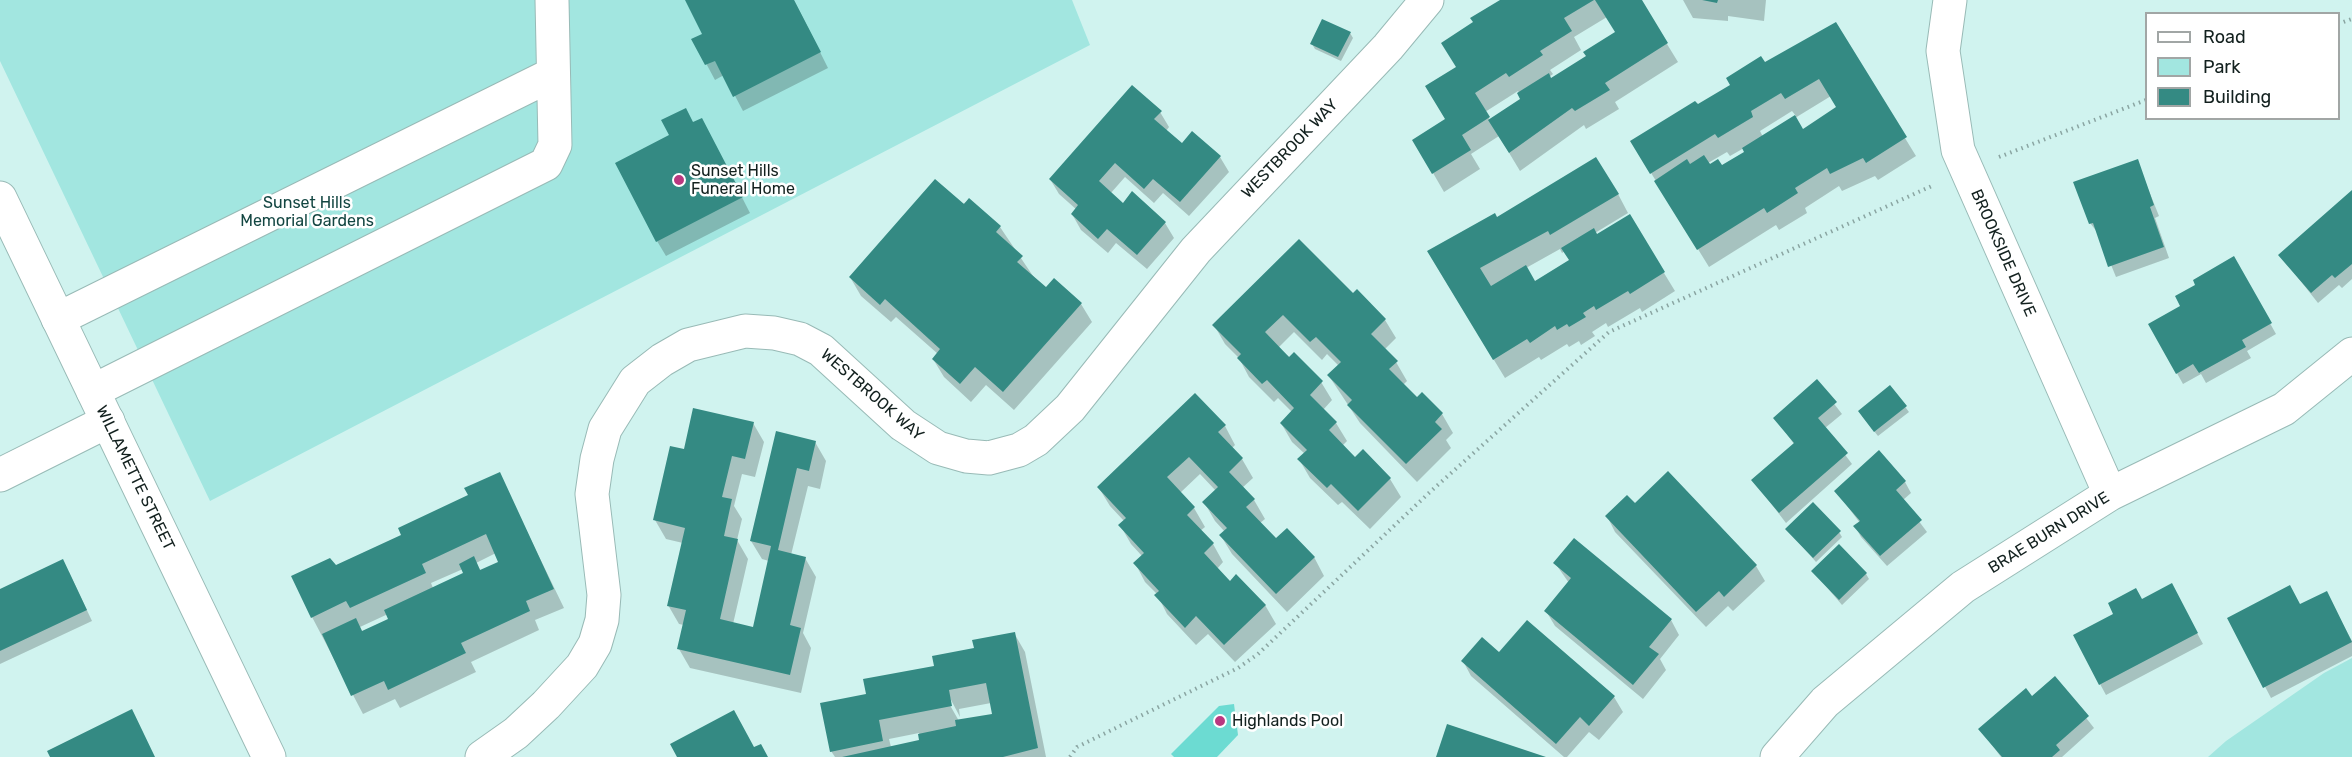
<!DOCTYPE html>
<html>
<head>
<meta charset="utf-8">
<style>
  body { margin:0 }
  #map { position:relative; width:2352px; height:757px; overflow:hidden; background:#d0f3ef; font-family:Rubik,sans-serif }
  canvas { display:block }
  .legend { position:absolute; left:2145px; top:12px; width:195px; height:108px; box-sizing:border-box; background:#fff; border:2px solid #a1a6a5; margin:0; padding:8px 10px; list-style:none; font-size:18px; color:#13211f }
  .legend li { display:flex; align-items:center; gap:12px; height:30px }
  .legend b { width:30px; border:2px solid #a1a6a5 }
</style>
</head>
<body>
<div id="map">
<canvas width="2352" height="757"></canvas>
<ul class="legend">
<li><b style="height:8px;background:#fff"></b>Road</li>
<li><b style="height:16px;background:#a2e6e0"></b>Park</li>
<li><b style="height:16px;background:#348a83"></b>Building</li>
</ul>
</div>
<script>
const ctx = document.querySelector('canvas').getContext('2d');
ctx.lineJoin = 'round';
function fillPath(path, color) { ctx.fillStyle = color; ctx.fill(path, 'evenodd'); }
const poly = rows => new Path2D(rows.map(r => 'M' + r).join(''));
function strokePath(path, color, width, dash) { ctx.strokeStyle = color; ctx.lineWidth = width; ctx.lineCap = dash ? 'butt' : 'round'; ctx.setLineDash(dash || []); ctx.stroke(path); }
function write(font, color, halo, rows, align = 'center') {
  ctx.font = font + ' Rubik,sans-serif'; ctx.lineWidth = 5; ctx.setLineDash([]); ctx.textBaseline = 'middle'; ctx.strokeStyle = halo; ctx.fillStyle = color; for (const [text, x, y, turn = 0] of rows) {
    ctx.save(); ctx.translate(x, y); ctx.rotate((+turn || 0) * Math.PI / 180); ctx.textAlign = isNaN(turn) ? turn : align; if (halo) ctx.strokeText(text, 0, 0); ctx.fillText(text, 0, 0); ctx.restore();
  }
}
fillPath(poly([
  [0,0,1072,0,1090,45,210,501,0,61],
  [2352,658,2352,757,2208,757,2226,741,2324,673]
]), '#a2e6e0');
fillPath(poly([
  [1234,704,1238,735,1217,757,1174,757,1171,754,1219,706]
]), '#6cdbd2');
fillPath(poly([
  [687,0,794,0,828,68,743,111,724,75,715,80,693,39,704,34],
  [1503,0,1640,0,1678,62,1615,102,1619,109,1586,129,1584,125,1520,171,1499,136,1471,154,1480,169,1444,192,1414,140,1447,120,1457,68,1475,23],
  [1607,17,1616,32,1588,57,1551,80,1549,77,1553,74,1550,70,1581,50,1574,37],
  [1518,91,1522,99,1490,120,1485,112],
  [1683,0,1766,0,1764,21,1728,16,1728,21,1693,18],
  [1835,24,1916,156,1878,180,1875,176,1842,191,1839,186,1805,208,1807,213,1779,230,1776,225,1709,267,1632,142,1697,107],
  [1831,96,1838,108,1802,131,1795,118],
  [1792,111,1796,116,1763,137,1760,131],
  [1744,148,1746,152,1722,168,1708,163,1727,152,1730,156],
  [1350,33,1353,38,1341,61,1315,49,1312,44],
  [1160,112,1169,127,1166,131,1182,145,1220,157,1229,172,1189,216,1163,193,1154,203,1125,177,1110,194,1123,205,1165,223,1174,238,1147,269,1116,243,1108,253,1081,230,1072,214,1077,210,1059,194,1050,179],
  [693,123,710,135,750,213,666,256,657,241],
  [2137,161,2159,216,2155,218,2169,258,2116,277,2098,233,2090,223],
  [2352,192,2352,279,2342,288,2339,285,2318,303,2280,255],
  [1618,194,1628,213,1595,233,1597,236,1629,216,1675,291,1642,312,1640,308,1608,327,1606,323,1592,332,1595,336,1581,345,1579,341,1569,347,1567,344,1541,360,1539,357,1505,378,1439,270,1497,219],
  [1560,249,1562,253,1565,251,1570,261,1534,283,1526,268],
  [969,200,1000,227,1033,276,1046,289,1081,304,1092,322,1014,410,986,385,971,402,944,377,933,359,938,354,896,317,891,322,861,296,850,277],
  [2234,259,2276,334,2247,351,2251,358,2206,383,2201,374,2183,384,2150,325,2183,306,2197,285],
  [1353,295,1385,320,1396,338,1384,350,1396,362,1407,381,1403,385,1417,399,1422,394,1442,414,1453,433,1446,440,1451,448,1417,482,1360,423,1329,376,1339,366,1327,354,1322,360,1294,332,1278,348,1321,382,1332,400,1323,410,1336,423,1347,441,1342,446,1355,459,1390,479,1401,497,1370,529,1342,502,1338,505,1310,478,1299,459,1305,454,1292,442,1281,423,1292,412,1278,398,1274,402,1249,377,1239,358,1225,344,1214,325],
  [1817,382,1842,414,1825,428,1852,464,1786,523,1753,480,1794,444,1775,418],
  [1890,387,1909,412,1878,436,1862,416],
  [1194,395,1225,426,1235,445,1232,448,1242,459,1253,478,1242,488,1254,500,1265,519,1260,523,1276,540,1314,557,1324,576,1287,612,1232,554,1221,536,1225,532,1215,521,1204,502,1216,491,1200,474,1180,493,1194,508,1205,527,1200,531,1213,544,1223,562,1217,569,1230,583,1265,605,1276,624,1235,662,1208,634,1196,645,1167,614,1157,594,1145,582,1135,563,1142,556,1131,544,1120,525,1124,521,1110,506,1099,488],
  [753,423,764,442,755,477,742,474,734,506,742,519,737,540,748,559,733,624,754,629,769,561,762,559,751,541,777,433,815,442,826,461,820,489,808,486,791,555,805,558,816,577,803,633,811,648,801,693,690,668,679,649,684,625,679,624,668,605,683,543,666,539,655,520,685,451],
  [1879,453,1905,482,1911,493,1903,500,1927,532,1887,566,1861,537,1855,526,1860,523,1836,491],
  [499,474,564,608,535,620,539,630,471,662,476,672,400,708,395,699,363,714,312,617,335,567,403,536,470,496],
  [496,553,500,562,481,571,476,563],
  [463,569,465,574,433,588,431,583],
  [388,614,390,620,363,633,360,627],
  [1635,505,1756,566,1765,581,1733,611,1728,606,1706,627,1615,532,1607,516],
  [1787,529,1839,532,1842,537,1816,562],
  [1555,563,1671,620,1679,635,1660,659,1666,670,1643,699,1555,626,1546,611,1569,583],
  [1813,571,1866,574,1869,579,1842,605],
  [69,572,92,621,0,664,0,591],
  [2177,596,2203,644,2106,695,2100,684,2142,601],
  [2332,604,2352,641,2352,656,2271,698,2229,618],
  [1014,633,1025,652,1046,757,835,757,831,751,868,695],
  [950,698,960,717,959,709,991,703,994,715,959,721,947,700],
  [919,733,921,741,891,747,889,739],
  [1499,654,1614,697,1623,712,1599,740,1589,732,1567,757,1564,757,1471,676,1463,661],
  [2055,678,2094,728,2062,757,2001,757,1980,729,2032,698]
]), '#0003');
fillPath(poly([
  [685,0,794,0,821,52,733,97,715,61,705,65,691,39,702,34],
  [1500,0,1594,0,1564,18,1572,31,1540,51,1543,55,1509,77,1506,73,1475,93,1490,117,1462,135,1471,150,1432,174,1412,140,1445,119,1425,86,1456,67,1441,43,1473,22,1470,18],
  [1595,0,1642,0,1668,43,1605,83,1610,90,1575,111,1572,108,1509,153,1488,120,1520,99,1517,93,1549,73,1551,78,1586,56,1583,52,1615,32],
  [1702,0,1718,0,1717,3],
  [1322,19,1351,32,1338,57,1310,44],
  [1836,22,1907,137,1866,163,1863,158,1830,174,1827,168,1795,188,1798,193,1767,213,1764,208,1697,250,1654,181,1687,159,1690,164,1704,155,1710,164,1718,159,1722,165,1744,152,1742,148,1795,115,1803,129,1836,107,1819,79,1785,99,1781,93,1751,111,1753,117,1718,138,1715,134,1650,174,1630,141,1695,101,1698,104,1730,85,1726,78,1761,56,1765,62],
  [1132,85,1162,111,1154,119,1182,143,1192,131,1221,156,1180,202,1153,179,1144,189,1115,163,1099,181,1123,203,1132,191,1166,222,1137,255,1107,229,1098,239,1071,214,1078,205,1049,179],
  [686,108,693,122,702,118,743,197,656,242,615,163,669,135,661,120],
  [1596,157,1619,194,1550,235,1548,231,1480,268,1491,286,1526,265,1535,281,1569,260,1561,248,1594,228,1597,234,1630,214,1665,272,1630,294,1628,291,1596,310,1594,306,1583,313,1586,317,1569,327,1567,324,1557,330,1555,326,1530,343,1527,339,1493,360,1427,251,1495,213,1497,217],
  [2138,159,2154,205,2150,207,2164,247,2108,267,2093,223,2089,224,2073,182],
  [935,179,964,204,969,198,1001,226,996,232,1023,256,1017,262,1046,287,1054,278,1082,303,1003,392,975,367,960,384,932,359,940,349,885,299,880,305,849,277],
  [2352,190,2352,264,2335,278,2332,275,2311,293,2278,255],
  [1299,239,1353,293,1357,289,1386,319,1371,334,1398,361,1389,369,1417,397,1422,392,1443,413,1435,422,1442,429,1406,464,1347,405,1352,400,1327,375,1341,362,1316,337,1310,342,1283,315,1265,332,1289,357,1294,352,1323,381,1310,395,1337,422,1329,430,1355,457,1363,449,1391,478,1358,511,1331,484,1327,488,1297,459,1307,450,1280,423,1294,408,1267,380,1262,384,1237,358,1241,354,1212,325],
  [2234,256,2272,323,2242,340,2246,347,2199,373,2193,364,2176,374,2148,324,2180,306,2175,296,2195,285,2193,280],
  [1817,379,1837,402,1818,418,1848,453,1779,513,1751,480,1794,443,1773,418],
  [1890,385,1907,406,1874,432,1858,411],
  [1195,393,1226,425,1218,432,1243,458,1229,472,1255,499,1246,507,1276,538,1287,528,1315,557,1276,594,1219,535,1227,528,1202,502,1218,487,1189,457,1167,477,1195,507,1187,515,1214,543,1204,553,1230,581,1236,574,1266,605,1224,645,1196,616,1185,628,1154,595,1159,591,1133,563,1144,553,1118,525,1126,518,1097,487],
  [693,408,754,422,745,459,732,456,722,497,732,499,724,536,738,539,720,619,753,627,771,546,750,541,776,431,816,441,809,471,797,468,778,550,806,557,790,625,801,628,790,675,677,649,686,610,667,606,685,528,653,520,670,446,684,449],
  [1879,450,1906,481,1896,490,1922,520,1880,556,1853,526,1860,521,1834,491],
  [1668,471,1757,565,1724,597,1719,591,1696,612,1605,516,1627,495,1635,503],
  [500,472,554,589,526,601,530,611,461,643,466,653,388,690,384,681,351,696,322,634,356,618,362,631,388,619,384,610,463,573,459,564,474,556,480,570,498,562,486,534,422,564,426,573,350,608,346,601,311,618,291,576,330,558,336,565,401,535,398,528,468,495,464,488],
  [1813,502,1841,531,1813,558,1785,529],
  [1574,538,1672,619,1649,647,1659,654,1633,685,1544,611,1571,578,1553,563],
  [1839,544,1867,573,1839,600,1811,571],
  [63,559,87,610,0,651,0,589],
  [2172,583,2198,633,2099,685,2073,635,2113,614,2108,603,2136,588,2142,599],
  [2290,585,2300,604,2327,591,2352,642,2263,688,2227,618],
  [1527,620,1615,696,1589,726,1580,717,1556,744,1461,661,1482,637,1499,652],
  [1015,632,1038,748,1003,757,842,757,919,740,918,734,956,726,955,720,992,714,986,683,949,690,952,706,879,720,883,741,830,752,820,703,866,694,863,679,934,666,932,656,974,648,972,640],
  [2055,676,2089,716,2056,745,2060,750,2052,757,2002,757,1978,729,2026,688,2032,696],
  [132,709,155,757,50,757,47,751],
  [734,710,754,747,761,744,768,757,677,757,670,744],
  [1447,724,1546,757,1436,757]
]), '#348a83');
const minor = poly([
  [1950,0,1943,51,1958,150,2110,494],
  [58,319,553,74],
  [93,391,546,164,555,145,552,0],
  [0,475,108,421],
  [482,757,516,733,546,705,582,666,595,644,602,620,604,595,592,494,597,459,605,429,635,381,662,360,688,345,745,331,774,333,800,339,821,350,903,425,938,448,966,456,989,458,1019,450,1036,440,1070,408,1196,250,1388,47,1427,0],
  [1777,757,1825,702,1963,587,2110,494,2284,409,2352,354]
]);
const major = poly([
  [0,198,269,757]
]);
strokePath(minor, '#98bab6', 35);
strokePath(major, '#98bab6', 35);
strokePath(poly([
  [2338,24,2352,19],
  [1999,157,2146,100],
  [1070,757,1077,747,1238,668,1258,654,1431,491,1609,332,1934,185]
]), '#8aa5a2', 4, [1.5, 4.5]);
strokePath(minor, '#fff', 33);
strokePath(major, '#fff', 33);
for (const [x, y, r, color] of [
  [679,180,6,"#ba3880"],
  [1220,721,6,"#ba3880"]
]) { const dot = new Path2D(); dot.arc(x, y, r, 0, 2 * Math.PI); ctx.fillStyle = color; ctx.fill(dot); strokePath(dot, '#fff', 2); }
write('16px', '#13211f', '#fff', [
  ["WESTBROOK WAY",1290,149,-46],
  ["BROOKSIDE DRIVE",2003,253,66],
  ["WESTBROOK WAY",872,395,41],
  ["WILLAMETTE STREET",135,478,64],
  ["BRAE BURN DRIVE",2049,533,-32]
]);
write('16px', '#13211f', '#fff', [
  ["Sunset Hills",691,171],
  ["Funeral Home",691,189],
  ["Highlands Pool",1232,721]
], 'left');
write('16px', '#134642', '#fff', [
  ["Sunset Hills",307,203],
  ["Memorial Gardens",307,221]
]);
</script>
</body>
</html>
